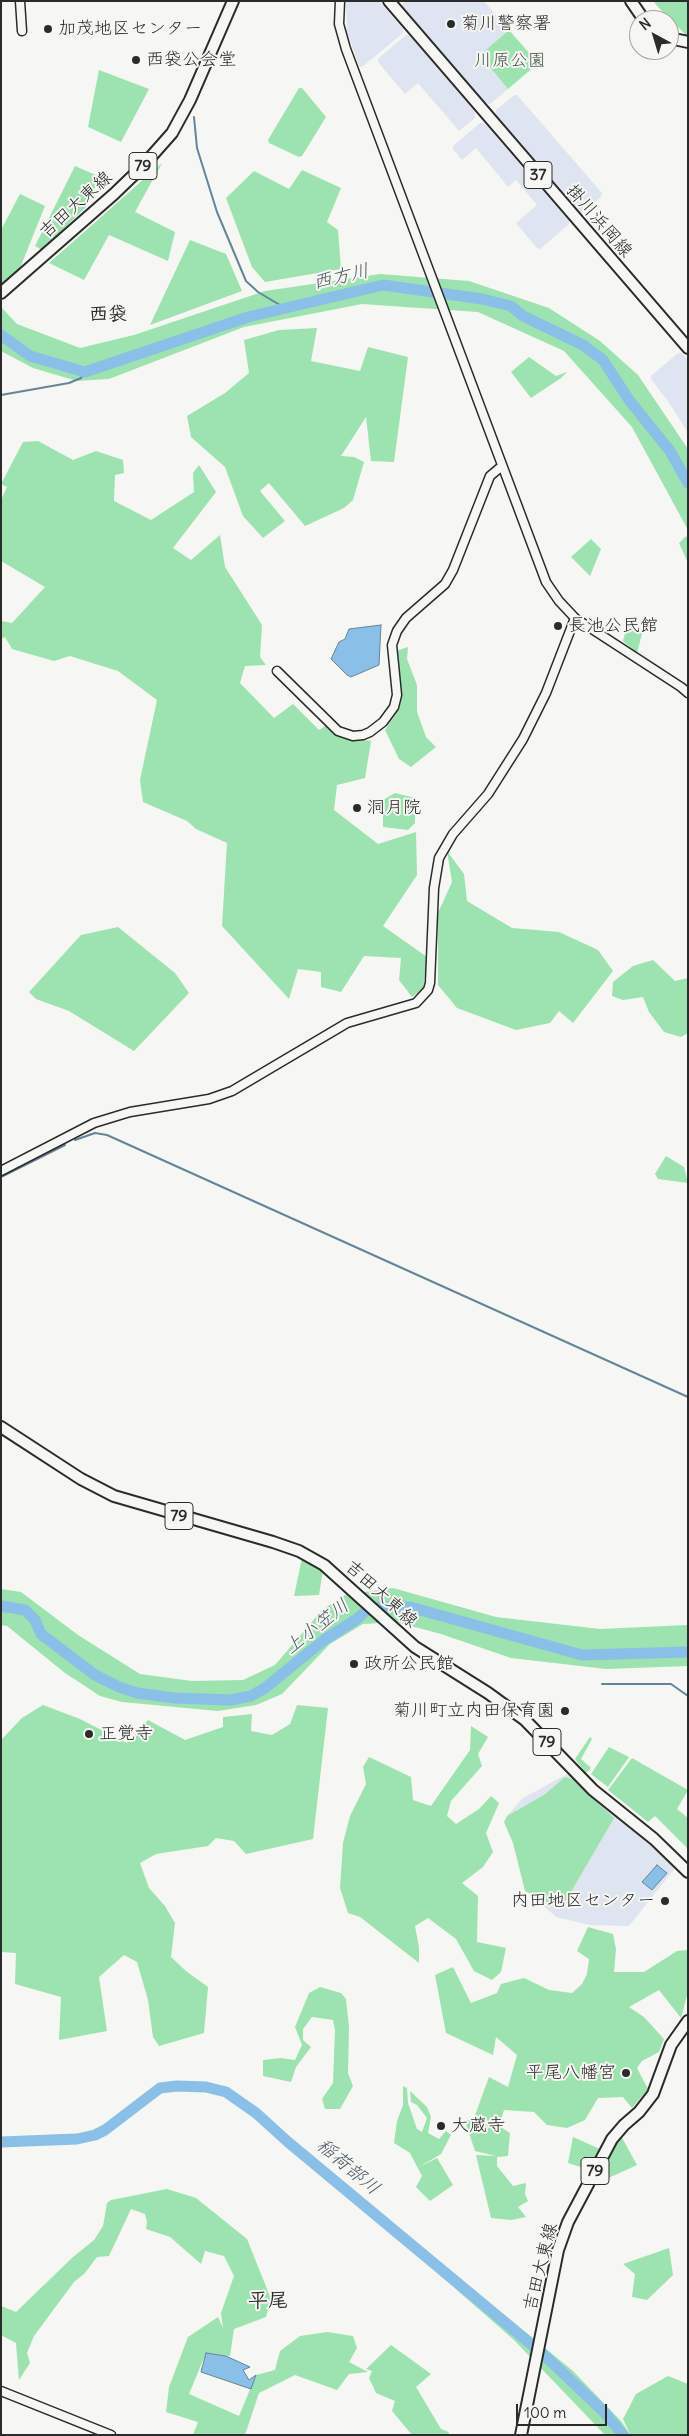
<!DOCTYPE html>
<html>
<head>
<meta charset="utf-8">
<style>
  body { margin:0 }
  #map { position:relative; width:689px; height:2436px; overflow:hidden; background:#f6f6f2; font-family:Delius,sans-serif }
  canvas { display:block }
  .frame { position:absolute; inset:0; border:2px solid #2b2b2b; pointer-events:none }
  .north { position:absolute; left:629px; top:10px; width:50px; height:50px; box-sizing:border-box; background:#f6f6f2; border:1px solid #a5a5a2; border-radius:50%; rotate:321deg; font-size:14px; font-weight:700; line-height:20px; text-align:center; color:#2b2b2b }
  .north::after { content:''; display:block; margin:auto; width:18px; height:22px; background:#2b2b2b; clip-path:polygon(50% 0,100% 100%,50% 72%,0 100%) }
  .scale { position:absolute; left:516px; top:2404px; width:91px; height:22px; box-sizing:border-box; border:2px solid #2b2b2b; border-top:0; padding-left:6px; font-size:15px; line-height:18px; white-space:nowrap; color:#2b2b2b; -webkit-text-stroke:4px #f6f6f2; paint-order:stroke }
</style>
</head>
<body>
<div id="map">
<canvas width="689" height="2436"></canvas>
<div class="frame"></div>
<div class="north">N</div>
<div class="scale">100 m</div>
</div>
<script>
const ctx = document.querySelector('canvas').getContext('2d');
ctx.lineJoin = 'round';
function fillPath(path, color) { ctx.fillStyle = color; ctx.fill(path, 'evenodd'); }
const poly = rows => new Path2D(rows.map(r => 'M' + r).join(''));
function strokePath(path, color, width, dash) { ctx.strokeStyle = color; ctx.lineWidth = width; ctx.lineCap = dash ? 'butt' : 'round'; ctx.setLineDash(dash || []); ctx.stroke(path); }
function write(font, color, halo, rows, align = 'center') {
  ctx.font = font + ' Delius,"Klee One",sans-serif'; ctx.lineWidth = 4; ctx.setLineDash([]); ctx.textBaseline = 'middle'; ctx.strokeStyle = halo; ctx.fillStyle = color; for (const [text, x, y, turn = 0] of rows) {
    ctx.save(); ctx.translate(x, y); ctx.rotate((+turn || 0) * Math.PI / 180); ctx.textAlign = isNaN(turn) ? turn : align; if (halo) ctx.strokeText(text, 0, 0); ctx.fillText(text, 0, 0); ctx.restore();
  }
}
fillPath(poly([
  [346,1,379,1,403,29,403,33,362,67,359,66,347,31],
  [404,1,484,1,509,30,480,55,508,89,490,104,485,103,402,5],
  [406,35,409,35,475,112,475,118,459,131,418,83,405,94,378,62,378,59],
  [514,95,517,95,602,193,601,197,582,213,579,213,495,115,496,110],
  [480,123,485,124,569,221,569,224,540,249,537,248,516,223,537,205,516,180,508,187,476,148,462,160,453,149,453,146],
  [678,353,682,353,688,360,688,433,670,404,651,379,651,376],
  [569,1773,675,1868,629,1926,590,1925,556,1917,530,1894,507,1816,523,1798]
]), '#dee5f0');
fillPath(poly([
  [653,1,688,1,688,37,660,9],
  [509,30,537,62,536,65,508,89,480,55],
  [99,70,149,89,121,142,88,127],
  [299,88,302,88,326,117,302,156,299,157,269,143,268,140],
  [162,163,135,212,175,232,168,261,109,235,84,280,49,263],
  [75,166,100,177,86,207,42,250,35,246],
  [302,170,341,188,327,222,338,230,341,269,265,282,252,267,226,198,254,171,289,189],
  [20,194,45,206,20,268,1,284,1,230],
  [190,240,226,254,242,291,150,325],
  [380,274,469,281,549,308,600,341,638,375,688,449,688,530,632,427,564,351,478,312,362,304,244,327,109,379,77,381,33,368,1,351,1,307,17,324,80,348,134,335,265,291],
  [317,328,311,361,360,371,368,347,408,357,394,462,371,461,366,417,341,456,354,457,364,462,353,500,344,508,305,526,269,483,260,491,285,521,263,538,243,516,225,467,191,437,187,416,225,393,249,373,244,340,279,330],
  [529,357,556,376,567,372,561,378,531,398,511,372],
  [38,441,73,460,96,451,123,460,124,473,115,475,114,501,151,520,194,492,193,473,199,465,216,492,173,548,191,560,220,535,225,567,262,625,260,657,266,665,245,666,240,683,274,718,293,704,319,730,327,725,336,736,371,741,365,778,337,785,334,810,378,844,416,832,417,875,383,926,427,957,423,989,412,997,399,980,401,958,364,956,341,992,321,987,321,972,298,969,289,999,222,926,227,843,196,829,187,821,143,802,140,780,157,700,118,671,70,656,54,661,12,649,5,637,1,639,1,621,12,623,45,587,1,561,1,500,7,487,1,484,23,442],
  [686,536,688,539,688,563,679,543],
  [591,539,601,549,590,576,571,557],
  [627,626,643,630,637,653,623,641],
  [408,647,407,659,417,685,417,712,426,737,436,747,411,767,399,759,385,730,397,712,401,683,396,651],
  [395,793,415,798,415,823,408,830,383,827,383,800],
  [447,851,464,874,467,901,512,928,559,932,598,950,613,971,573,1023,559,1011,550,1023,516,1030,457,1008,438,985,438,913,452,882],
  [118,927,175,973,189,993,134,1051,69,1011,36,999,29,992,81,935],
  [653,960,675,981,688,978,688,1033,681,1037,664,1032,649,1012,643,997,623,1000,612,996,613,982,633,966],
  [666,1156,684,1167,688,1183,658,1179,655,1174],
  [302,1558,323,1570,319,1595,294,1596],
  [393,1588,496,1617,600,1629,688,1625,688,1666,606,1669,511,1658,441,1634,396,1622,363,1624,330,1644,282,1694,256,1705,218,1711,122,1702,100,1696,65,1673,7,1626,1,1625,1,1589,21,1592,78,1635,140,1674,192,1681,243,1680,275,1665,322,1610,345,1595],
  [43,1705,80,1719,127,1743,148,1720,185,1740,223,1727,223,1717,252,1714,251,1731,272,1735,290,1724,297,1705,328,1708,313,1839,246,1854,234,1841,216,1838,208,1846,156,1854,140,1863,149,1888,165,1906,175,1923,171,1957,186,1971,208,1987,204,2033,159,2046,153,2037,148,2000,137,1962,124,1955,99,1977,107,2031,59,2040,61,1997,15,1984,16,1953,1,1952,1,1740,22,1718],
  [471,1726,488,1737,478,1754,482,1766,451,1801,447,1816,456,1824,479,1809,491,1796,499,1803,486,1833,493,1852,483,1867,462,1883,478,1896,477,1942,506,1948,501,1972,492,1980,474,1971,456,1939,428,1918,415,1926,419,1947,419,1963,360,1917,348,1913,340,1888,343,1843,350,1816,366,1784,363,1767,369,1757,411,1777,413,1800,431,1806,470,1750],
  [590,1737,592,1739,581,1759,591,1768,586,1773,575,1759],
  [609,1747,629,1757,608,1787,591,1774],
  [632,1758,688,1790,677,1809,688,1818,688,1849,655,1816,648,1822,608,1790],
  [565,1777,572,1779,614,1818,561,1909,525,1891,513,1843,504,1822,507,1816,544,1795],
  [588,1927,613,1934,616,1949,614,1972,644,1972,677,1951,688,1950,688,1992,681,2018,659,1990,629,2007,644,2017,664,2039,659,2052,642,2061,637,2068,648,2089,632,2108,623,2097,598,2098,585,2120,567,2128,547,2125,534,2112,504,2110,499,2126,510,2133,508,2156,497,2157,497,2166,513,2186,526,2183,525,2194,528,2201,518,2207,526,2217,511,2220,491,2218,476,2155,496,2156,475,2151,465,2121,474,2118,489,2077,508,2087,517,2055,496,2037,493,2055,446,2033,435,1975,453,1967,471,2003,497,1993,501,1984,524,1978,549,1990,572,1993,582,1984,587,1974,589,1959,577,1951],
  [320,1987,341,1993,346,1999,349,2027,348,2073,353,2086,340,2109,325,2109,322,2099,333,2083,335,2030,333,2020,312,2017,303,2029,303,2040,311,2047,296,2067,291,2082,263,2076,263,2060,281,2058,295,2060,302,2045,295,2027,309,1993],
  [403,2086,407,2088,408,2103,417,2129,422,2132,427,2118,417,2105,411,2102,410,2091,427,2107,431,2117,428,2133,439,2139,446,2131,451,2135,441,2154,419,2167,437,2158,453,2185,430,2201,416,2187,422,2176,410,2153,394,2143,397,2121,403,2105],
  [621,2136,637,2165,593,2185],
  [573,2137,600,2149,590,2170,568,2163],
  [167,2189,196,2198,247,2239,271,2299,266,2317,234,2329,230,2356,206,2353,189,2394,239,2416,256,2375,275,2370,280,2351,300,2336,327,2332,353,2336,357,2348,349,2362,368,2372,349,2374,337,2390,295,2375,259,2393,245,2435,193,2435,198,2422,166,2412,169,2387,188,2337,218,2317,223,2328,221,2313,234,2276,224,2256,205,2251,201,2264,170,2237,146,2229,147,2222,145,2214,131,2209,109,2256,97,2257,85,2273,74,2282,34,2336,27,2353,30,2363,19,2380,16,2343,1,2335,1,2306,16,2312,73,2257,94,2240,103,2226,107,2203,111,2200],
  [417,2243,573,2371,621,2421,630,2434,623,2419,636,2394,668,2376,688,2384,688,2435,605,2435,514,2340,417,2255],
  [669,2248,673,2275,647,2300,632,2297,635,2274,623,2264],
  [391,2345,431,2374,416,2387,441,2429,449,2432,448,2435,412,2435,392,2411,395,2401,376,2393,369,2378,372,2371,366,2369]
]), '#9ce3b0');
const water = poly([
  [381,625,379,665,351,677,347,675,331,659,339,642,345,639,349,629,381,625],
  [657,1865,667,1873,652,1890,642,1882,657,1865],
  [206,2353,226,2356,250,2367,243,2370,249,2380,256,2375,251,2389,201,2372,206,2353]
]);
fillPath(water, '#8abfe7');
strokePath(water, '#64849c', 1);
strokePath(poly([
  [194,117,197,148,217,212,246,281,258,292,285,308],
  [1,395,69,383,81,378,85,372],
  [75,1140,95,1133,107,1135,688,1397],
  [1,1177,65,1145],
  [602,1684,671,1684,688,1696]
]), '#64849c', 2);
strokePath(poly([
  [1,335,30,356,85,372,248,317,383,285,482,299,511,306,523,316,583,345,603,360,629,400,670,451,688,483],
  [1,1606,25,1610,35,1620,41,1634,95,1675,119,1687,137,1693,174,1698,231,1700,251,1696,265,1688,324,1640,357,1619,367,1610,380,1607,410,1607,582,1655,688,1652],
  [1,2142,77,2139,95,2135,105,2130,160,2088,177,2086,206,2087,226,2092,256,2113,288,2142,543,2354,604,2412,623,2435]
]), '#8abfe7', 11);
const minor = poly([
  [20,1,22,31],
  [340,1,339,24,346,49,546,582,559,601,575,618,681,687,688,693],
  [277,671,338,731,353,736,363,735,370,732,383,722,394,707,397,695,392,645,397,631,406,618,445,584,453,570,490,476,502,466],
  [1,1171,94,1123,130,1112,209,1099,232,1091,347,1023,416,1003,428,990,430,983,434,888,439,858,453,834,488,794,523,739,546,693,575,618],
  [1,2391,111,2435]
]);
const major = poly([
  [389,1,688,348],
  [631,1,644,20],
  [669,38,688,42],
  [1,293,114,194,141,168,172,133,190,100,233,1],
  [1,1427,81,1479,114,1496,273,1542,299,1551,324,1565,415,1647,488,1693,525,1720,593,1790,654,1839,688,1872],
  [521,2435,558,2250,568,2222,612,2139,624,2125,639,2112,653,2094,671,2045,688,2021]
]);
strokePath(minor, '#2b2b2b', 11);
strokePath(major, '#2b2b2b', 14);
strokePath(minor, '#f6f6f2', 8);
strokePath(major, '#f6f6f2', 10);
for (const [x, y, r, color] of [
  [451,24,5,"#2b2b2b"],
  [48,29,5,"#2b2b2b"],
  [136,60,5,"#2b2b2b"],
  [558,626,5,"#2b2b2b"],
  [357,808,5,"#2b2b2b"],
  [354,1664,5,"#2b2b2b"],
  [565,1711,5,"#2b2b2b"],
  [89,1734,5,"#2b2b2b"],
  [665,1901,5,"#2b2b2b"],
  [626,2073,5,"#2b2b2b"],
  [441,2126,5,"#2b2b2b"]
]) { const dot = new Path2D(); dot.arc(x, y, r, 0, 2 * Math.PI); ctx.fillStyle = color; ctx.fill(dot); strokePath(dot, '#f6f6f2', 2); }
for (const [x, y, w] of [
  [143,166,28],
  [538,175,28],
  [179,1516,28],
  [547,1742,28],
  [595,2171,28]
]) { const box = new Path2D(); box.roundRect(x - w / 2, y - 13.5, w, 27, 4); ctx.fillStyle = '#f6f6f2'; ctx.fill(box); strokePath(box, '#2b2b2b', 1); }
write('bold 16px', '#2b2b2b', null, [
  ["79",143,166],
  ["37",538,175],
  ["79",179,1516],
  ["79",547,1742],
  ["79",595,2171]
]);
write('18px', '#2b2b2b', '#f6f6f2', [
  ["菊川警察署",461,24],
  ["加茂地区センター",58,29],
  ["西袋公会堂",146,60],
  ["長池公民館",568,626],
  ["洞月院",367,808],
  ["政所公民館",364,1664],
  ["菊川町立内田保育園",555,1711,"right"],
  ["正覚寺",99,1734],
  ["内田地区センター",655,1901,"right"],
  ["平尾八幡宮",616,2073,"right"],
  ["大蔵寺",451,2126]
], 'left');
write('18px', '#47594c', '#f6f6f2', [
  ["川原公園",510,61]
]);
write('18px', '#2b2b2b', '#f6f6f2', [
  ["吉田大東線",76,205,-42],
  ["掛川浜岡線",599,221,49],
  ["吉田大東線",381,1594,42],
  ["吉田大東線",541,2267,-76]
]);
write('italic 19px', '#485763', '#f6f6f2', [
  ["西方川",341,277,-13],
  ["上小笠川",317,1627,-38],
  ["稲荷部川",348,2167,40]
]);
write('bold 19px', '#2b2b2b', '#f6f6f2', [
  ["西袋",108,315]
]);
write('bold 20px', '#2b2b2b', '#f6f6f2', [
  ["平尾",268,2301]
]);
</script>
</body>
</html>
